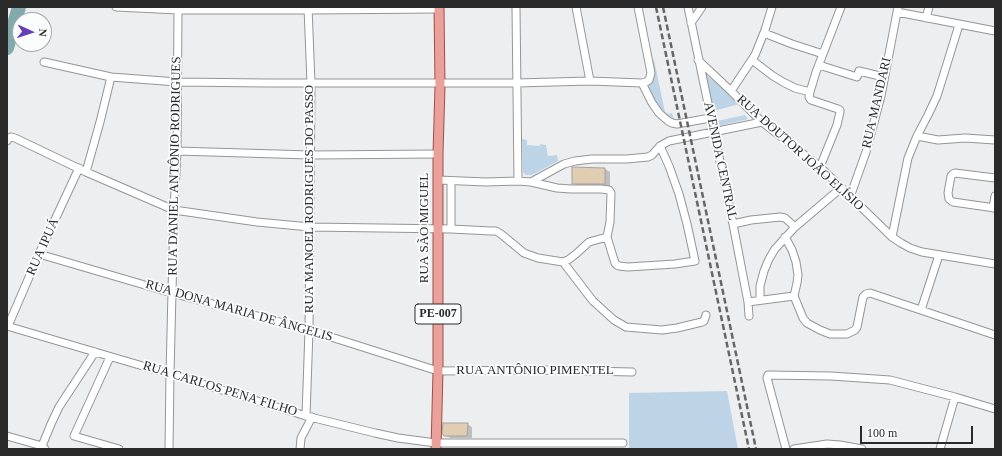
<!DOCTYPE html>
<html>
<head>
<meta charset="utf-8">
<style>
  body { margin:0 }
  #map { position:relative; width:1002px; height:456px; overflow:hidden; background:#edeeef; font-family:"Times New Roman",serif }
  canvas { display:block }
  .frame { position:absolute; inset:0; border:8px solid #2a2a2b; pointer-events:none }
  .north { position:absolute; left:12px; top:12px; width:40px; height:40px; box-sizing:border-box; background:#fbfcfd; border:1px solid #a7a8a9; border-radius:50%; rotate:93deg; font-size:11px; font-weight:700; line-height:16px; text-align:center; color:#2a2a2b }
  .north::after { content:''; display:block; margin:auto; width:14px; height:18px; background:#653eb7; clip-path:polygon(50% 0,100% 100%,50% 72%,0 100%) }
  .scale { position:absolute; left:860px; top:426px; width:113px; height:18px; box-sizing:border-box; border:2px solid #2a2a2b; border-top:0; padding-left:5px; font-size:12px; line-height:14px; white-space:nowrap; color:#2a2a2b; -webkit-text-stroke:3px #fbfcfd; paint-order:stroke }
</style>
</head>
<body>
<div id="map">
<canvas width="1002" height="456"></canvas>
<div class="frame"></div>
<div class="north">N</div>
<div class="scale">100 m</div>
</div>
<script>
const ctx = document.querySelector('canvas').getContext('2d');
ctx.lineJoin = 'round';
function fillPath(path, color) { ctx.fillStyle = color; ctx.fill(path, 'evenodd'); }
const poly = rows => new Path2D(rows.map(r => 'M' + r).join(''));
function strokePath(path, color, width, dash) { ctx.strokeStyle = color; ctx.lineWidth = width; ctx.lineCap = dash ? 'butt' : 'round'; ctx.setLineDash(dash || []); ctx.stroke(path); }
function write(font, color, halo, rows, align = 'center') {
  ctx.font = font + ' "Times New Roman",serif'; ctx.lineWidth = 3.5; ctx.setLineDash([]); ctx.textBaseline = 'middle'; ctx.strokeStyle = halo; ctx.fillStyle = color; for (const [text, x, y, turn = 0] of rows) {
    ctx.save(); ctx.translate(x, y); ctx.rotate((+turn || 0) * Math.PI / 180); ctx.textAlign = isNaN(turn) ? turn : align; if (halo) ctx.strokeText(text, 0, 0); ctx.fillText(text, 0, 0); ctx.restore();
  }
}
fillPath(poly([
  [654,60,665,112,668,114,672,113,675,122,665,121,647,87,652,61],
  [703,72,728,93,740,104,713,111],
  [745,115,748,119,718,126,717,121],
  [522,139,527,140,527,145,540,146,540,144,546,145,548,156,557,155,558,161,536,173,531,175,526,175,523,172,523,169],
  [727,391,738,449,629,449,629,393]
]), '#bdd4e6');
fillPath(poly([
  [605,169,610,172,610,187,578,186,573,183],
  [467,424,472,427,472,438,450,438,445,435]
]), '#0003');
strokePath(poly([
  [7,48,19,7]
]), '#82aaad', 14);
const building = poly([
  [572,167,605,168,605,184,572,184,572,167],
  [443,423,468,423,467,436,444,436,442,433,443,423]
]);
fillPath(building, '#e1cdb1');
strokePath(building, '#a3a3a2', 1);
const minor = poly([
  [116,7,178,10,308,10,439,9],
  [516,7,518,181],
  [576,7,590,81],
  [638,7,651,73,649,80,646,82,642,83],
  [688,7,733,224,748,302,749,316],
  [897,12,995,31],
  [926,18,929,7],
  [691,23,702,7],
  [764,33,792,44,823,54],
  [698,60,731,91,762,122,820,167,892,237,901,243,910,248,922,252,995,264],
  [752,60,773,76,783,82,795,88,810,92],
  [44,62,111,77,177,82,267,83,517,83,590,81,642,83,652,103,659,113,668,121,672,123,677,124,710,118],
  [819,65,857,77,859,71,884,77],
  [731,91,755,55,765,30,772,7],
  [917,136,938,140,965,138,995,140],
  [7,141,8,139,11,137,15,138,86,172,174,210,257,222,310,227,451,229,491,231,496,231,501,234,524,253,538,258,563,262,568,260,576,254,589,242,607,237],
  [177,151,310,155,438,154],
  [820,167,837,125,840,112,840,110,838,109,811,100,809,97,810,92,816,72,841,7],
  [86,172,100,122,111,77],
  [995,178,955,173,953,174,951,176,948,193,949,199,953,202,995,208],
  [438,180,486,182,518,181,531,182,557,188,571,189,601,189,609,190,611,193,610,222,607,237],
  [531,182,564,164,575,161,592,159,627,159,648,157,652,155,660,146,669,141,762,122],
  [850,197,866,152,881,96,898,7],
  [993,208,995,196],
  [733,224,751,220,780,217,785,218,795,227],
  [451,229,451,181],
  [607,237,615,263,617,265,619,266,628,267,675,264,695,261,687,224,679,194,669,166,660,146],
  [785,237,792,250,796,262,798,275,797,283,794,296],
  [892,237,908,158,917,136,928,115,937,96,959,25],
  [39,254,172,293,309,330,438,371,546,370,632,372],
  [563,262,593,301,614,320,626,327,662,330,677,328,702,322,704,321,706,315],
  [760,300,760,286,764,271,769,259,775,249,795,227,841,188],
  [748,302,794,296,803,318,807,323,820,330,830,334,847,334,855,330,857,327,863,297,866,294,870,293,995,335],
  [921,310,939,255],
  [7,326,95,352,170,374,306,416,375,433,398,438,436,443,623,443],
  [8,326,39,254,79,168],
  [110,357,74,436,119,449],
  [306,416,309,330,311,83,308,7],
  [7,436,42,446,45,449],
  [42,446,51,424,59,407,95,352],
  [169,449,170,374,174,210,177,151,178,7],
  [300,449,301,438,312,417],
  [786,449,767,378,768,375,831,376,890,380,955,397,995,409],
  [794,449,827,444,840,445,862,449],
  [940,449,955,397]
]);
const major = poly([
  [436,449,438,371,438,154,440,86,439,7]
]);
strokePath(minor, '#949596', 9);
strokePath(major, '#9f4f48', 11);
strokePath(minor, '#fff', 7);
strokePath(major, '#eba19b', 9);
strokePath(poly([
  [656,7,749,449],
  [663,7,756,449]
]), '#666667', 2.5, [6, 3]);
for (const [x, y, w] of [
  [438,314,46]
]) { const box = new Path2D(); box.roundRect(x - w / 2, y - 10, w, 20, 3); ctx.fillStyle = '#fbfcfd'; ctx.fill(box); strokePath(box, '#2a2a2b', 1); }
write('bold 12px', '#2a2a2b', null, [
  ["PE-007",438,314]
]);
write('13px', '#2a2a2b', '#fbfcfd', [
  ["RUA MANDARI",877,103,-77],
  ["RUA DOUTOR JOÃO ELÍSIO",800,153,42],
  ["AVENIDA CENTRAL",720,161,78],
  ["RUA DANIEL ANTÔNIO RODRIGUES",175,166,-89],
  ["RUA MANOEL RODRIGUES DO PASSO",310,199,-90],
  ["RUA SÃO MIGUEL",425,228,-90],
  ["RUA IPUÁ",43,247,-66],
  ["RUA DONA MARIA DE ÂNGELIS",239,311,16],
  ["RUA ANTÔNIO PIMENTEL",535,371],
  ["RUA CARLOS PENA FILHO",220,389,17]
]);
</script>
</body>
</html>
